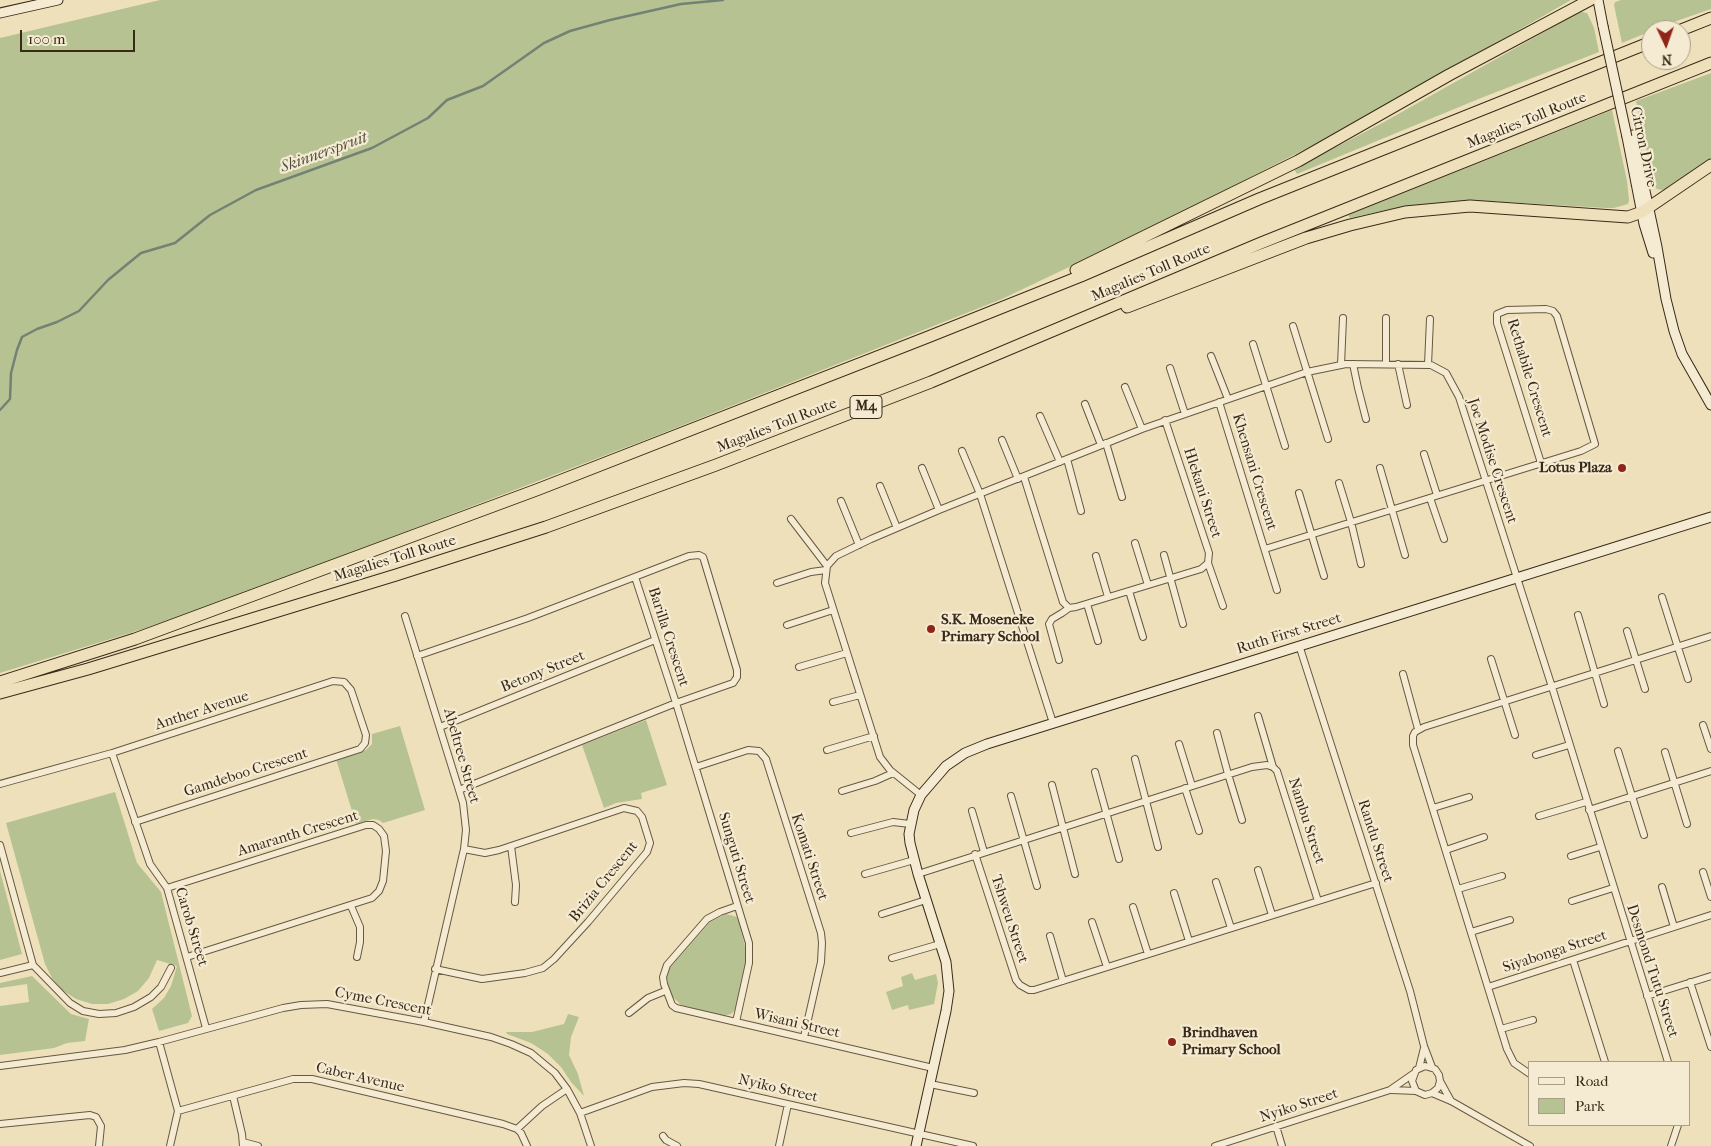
<!DOCTYPE html>
<html>
<head>
<meta charset="utf-8">
<style>
  body { margin:0 }
  #map { position:relative; width:1711px; height:1146px; overflow:hidden; background:#efe0bc; font-family:"IM FELL French Canon",serif }
  canvas { display:block }
  .legend { position:absolute; left:1528px; top:1061px; width:162px; height:65px; box-sizing:border-box; background:#f5ebd3; border:1px solid #aa9e88; margin:0; padding:6px 9px; list-style:none; font-size:15px; color:#392a18 }
  .legend li { display:flex; align-items:center; gap:10px; height:25px }
  .legend b { width:25px; border:1px solid #aa9e88 }
  .north { position:absolute; left:1641px; top:20px; width:50px; height:50px; box-sizing:border-box; background:#f5ebd3; border:1px solid #aa9e88; border-radius:50%; rotate:177deg; font-size:14px; font-weight:700; line-height:20px; text-align:center; color:#392a18 }
  .north::after { content:''; display:block; margin:auto; width:18px; height:22px; background:#8f2418; clip-path:polygon(50% 0,100% 100%,50% 72%,0 100%) }
  .scale { position:absolute; left:20px; top:30px; width:115px; height:22px; box-sizing:border-box; border:2px solid #392a18; border-top:0; padding-left:6px; font-size:15px; line-height:18px; white-space:nowrap; color:#392a18; -webkit-text-stroke:4px #f5ebd3; paint-order:stroke }
</style>
</head>
<body>
<div id="map">
<canvas width="1711" height="1146"></canvas>
<ul class="legend">
<li><b style="height:6px;background:#f5ebd3"></b>Road</li>
<li><b style="height:14px;background:#b7c292"></b>Park</li>
</ul>
<div class="north">N</div>
<div class="scale">100 m</div>
</div>
<script>
const ctx = document.querySelector('canvas').getContext('2d');
ctx.lineJoin = 'round';
function fillPath(path, color) { ctx.fillStyle = color; ctx.fill(path, 'evenodd'); }
const poly = rows => new Path2D(rows.map(r => 'M' + r).join(''));
function strokePath(path, color, width, dash) { ctx.strokeStyle = color; ctx.lineWidth = width; ctx.lineCap = dash ? 'butt' : 'round'; ctx.setLineDash(dash || []); ctx.stroke(path); }
function write(font, color, halo, rows, align = 'center') {
  ctx.font = font + ' "IM FELL French Canon",serif'; ctx.lineWidth = 4.5; ctx.setLineDash([]); ctx.textBaseline = 'middle'; ctx.strokeStyle = halo; ctx.fillStyle = color; for (const [text, x, y, turn = 0] of rows) {
    ctx.save(); ctx.translate(x, y); ctx.rotate((+turn || 0) * Math.PI / 180); ctx.textAlign = isNaN(turn) ? turn : align; if (halo) ctx.strokeText(text, 0, 0); ctx.fillText(text, 0, 0); ctx.restore();
  }
}
fillPath(poly([
  [160,0,1571,0,1362,120,1151,228,1002,299,653,437,240,595,143,629,0,673,0,38],
  [1621,0,1711,0,1711,9,1651,30,1651,31,1622,43,1614,5,1615,2],
  [1582,12,1587,13,1590,19,1594,28,1599,52,1481,98,1297,174,1294,169,1384,122,1576,14],
  [1711,73,1711,158,1666,189,1662,190,1657,189,1654,186,1636,101],
  [1612,110,1627,181,1629,200,1628,204,1614,208,1606,208,1486,201,1450,202,1390,209,1350,218,1348,215],
  [646,720,667,785,641,793,642,799,616,803,604,808,582,745],
  [400,726,425,810,383,823,379,820,373,819,356,824,336,759,366,750,372,744,372,734],
  [115,792,137,863,161,892,192,1016,188,1023,159,1031,152,1009,164,998,171,986,177,966,157,960,149,978,138,991,124,999,108,1004,92,1004,76,999,62,990,52,978,45,964,6,823],
  [0,871,22,954,0,960],
  [726,914,737,917,739,922,747,954,746,965,735,1010,731,1014,723,1016,681,1005,671,995,666,976,668,970,674,963,710,922],
  [912,973,915,980,936,974,938,983,934,1004,909,1010,908,1005,892,1010,886,992,903,986,901,977],
  [32,976,71,1014,89,1019,85,1041,67,1043,54,1048,0,1055,0,1006,29,1002,27,984,0,988,0,983],
  [568,1014,579,1017,571,1037,569,1055,578,1074,584,1096,571,1082,561,1067,548,1054,531,1043,507,1034,506,1032,532,1032,564,1024]
]), '#b7c292');
strokePath(poly([
  [0,410,10,399,11,373,17,350,22,337,37,329,57,322,79,311,108,280,141,253,175,243,210,215,256,190,372,148,428,118,447,100,483,86,544,43,570,31,610,20,681,4,723,0]
]), '#738274', 2.5);
const street = poly([
  [1386,318,1386,364],
  [1293,326,1328,439],
  [1253,344,1285,446],
  [1211,356,1228,399],
  [1353,364,1358,388,1366,419],
  [1398,364,1407,405],
  [1341,365,1343,318],
  [1428,365,1430,319],
  [1170,368,1185,414],
  [1125,387,1142,429],
  [1219,402,1277,590],
  [1085,404,1101,445],
  [1040,416,1060,462],
  [1002,440,1018,479],
  [1106,443,1122,497],
  [962,451,980,494,1053,723],
  [1424,454,1437,495],
  [1067,459,1081,511],
  [922,468,939,510],
  [1380,468,1405,555],
  [1024,477,1063,602,1069,608,1076,607,1201,569,1208,563,1209,553,1165,420],
  [1339,483,1351,522,1361,564],
  [880,486,897,528],
  [1299,493,1324,576],
  [1430,498,1444,539],
  [841,501,859,545],
  [791,519,827,566],
  [1135,543,1148,585],
  [1265,549,1581,451,1595,444,1557,316,1553,311,1546,309,1507,310,1497,314,1497,323,1541,463],
  [1164,555,1183,624],
  [1096,556,1108,597],
  [1208,563,1223,606],
  [635,577,676,703,749,943,749,963,736,1022],
  [777,583,811,572,826,570],
  [1129,591,1143,637],
  [1662,597,1688,679],
  [1087,604,1098,641],
  [1578,615,1604,704],
  [405,616,459,790,463,803,466,830,464,849,424,1022],
  [787,625,833,610],
  [1627,631,1645,689],
  [1299,645,1410,991,1424,1046,1432,1067],
  [417,656,528,618,689,556,699,555,703,557,704,560,737,670,737,677,733,683,676,703,459,790],
  [1491,659,1515,735],
  [1059,660,1049,624,1052,619,1062,613,1069,608],
  [799,667,847,653],
  [1403,674,1418,729],
  [833,702,860,695],
  [1258,716,1273,767],
  [1703,725,1711,749],
  [440,727,655,640],
  [1217,733,1228,774,1242,820],
  [1179,744,1192,786],
  [827,750,874,736],
  [1618,751,1644,835],
  [1665,752,1687,824],
  [112,753,150,864,167,888,206,1028],
  [1536,755,1569,745],
  [1135,759,1158,847],
  [696,767,748,750,759,751,766,759,821,933,822,943,821,962,804,1037],
  [1095,772,1119,859],
  [0,784,112,753,333,681,344,682,351,690,366,735,365,743,360,749,135,822],
  [1052,785,1075,874],
  [1185,788,1199,831],
  [842,791,875,781,893,773],
  [921,795,890,770,880,757,825,583,827,566,836,556,871,539,939,510,1142,429,1307,372,1346,364,1431,365,1446,373,1459,397,1552,687,1668,1062],
  [1011,796,1037,886],
  [1433,808,1469,797],
  [1589,810,1711,771],
  [972,811,984,852],
  [1539,816,1586,802],
  [851,833,893,822,910,824],
  [0,845,33,965,70,1003,83,1011,99,1014,116,1013,134,1007,151,997,161,987,171,968],
  [511,846,516,885,515,902],
  [1446,850,1484,837],
  [975,854,1016,980,1020,985,1029,990,1034,990,1376,883],
  [1571,856,1600,847],
  [1258,870,1272,915],
  [1703,872,1711,897],
  [865,874,914,860],
  [918,874,1252,767,1267,765,1273,767,1277,771,1318,901],
  [1216,882,1231,928],
  [1662,887,1674,927],
  [167,888,366,825,373,825,379,829,384,836,386,851,383,881,379,891,372,898,187,957],
  [1458,889,1502,876],
  [1174,893,1189,941],
  [1572,901,1613,888],
  [351,906,360,927,360,942,357,957],
  [737,906,720,912,707,919,667,965,663,977,664,984,672,1005,676,1008,933,1068],
  [1133,907,1148,954],
  [882,914,926,900],
  [1092,922,1107,967],
  [1471,932,1510,920],
  [1050,936,1063,981],
  [892,958,940,944],
  [1573,960,1605,1062],
  [435,969,482,979,525,973,543,968,554,959,588,922,647,852,650,843,642,817,637,811,624,808,499,850,485,853,464,849],
  [0,973,33,965],
  [1690,982,1711,1047],
  [1488,987,1711,915],
  [1647,996,1711,976],
  [629,1013,648,998,665,991],
  [1501,1029,1533,1020],
  [159,1042,178,1111,170,1146],
  [0,1066,125,1050,159,1042,283,1008,301,1005,327,1004,424,1022,491,1037,511,1044,531,1053,555,1073,567,1089,580,1113,591,1146],
  [1419,1068,1424,1048],
  [1530,1074,1514,1063,1507,1049,1413,745,1413,736,1415,732,1424,727,1711,636],
  [1440,1081,1451,1101],
  [930,1084,974,1093],
  [1392,1090,1416,1091,1425,1095,1432,1093,1438,1088,1440,1081,1439,1075,1435,1069,1425,1066,1416,1070,1412,1081,1416,1091],
  [1432,1093,1451,1101,1530,1146],
  [233,1096,242,1134,243,1146],
  [178,1111,293,1079,312,1079,503,1124,517,1129,521,1133,527,1146],
  [580,1113,652,1087,684,1083,699,1084,973,1146],
  [0,1124,90,1115,96,1117,101,1126,99,1146],
  [1276,1126,1282,1146],
  [517,1129,542,1106,567,1089],
  [663,1136,666,1140,677,1146],
  [243,1142,258,1146],
  [779,1146,788,1104],
  [1215,1146,1390,1090,1413,1074],
  [1671,1146,1678,1125]
]);
const secondary = poly([
  [1598,0,1603,26],
  [0,13,58,0],
  [1633,135,1657,247,1666,299,1674,331,1682,354,1711,405],
  [1627,137,1644,224,1653,253],
  [916,1146,946,1011,949,991,946,962,918,874,910,843,909,834,914,810,921,795,946,766,965,753,987,744,1711,517]
]);
const highway = poly([
  [1681,30,1711,18],
  [1076,270,1298,161,1449,75,1590,0],
  [1127,307,1306,238,1350,225,1405,212,1470,206,1628,217,1642,212,1711,165],
  [0,682,135,639,539,489,928,337,1081,276,1259,199,1651,42],
  [0,693,88,669,396,575,546,527,716,465,931,382,1261,243,1711,63]
]);
strokePath(street, '#665841', 8);
strokePath(secondary, '#392a18', 11);
strokePath(highway, '#392a18', 13);
strokePath(street, '#f5ebd3', 6);
strokePath(secondary, '#f5ebd3', 9);
strokePath(highway, '#efe0bc', 11);
const secondaryBridge = poly([
  [1603,26,1627,137]
]);
strokePath(secondaryBridge, '#392a18', 11, []);
strokePath(secondaryBridge, '#f5ebd3', 9);
for (const [x, y, r, color] of [
  [1622,468,5,"#8f2418"],
  [931,629,5,"#8f2418"],
  [1172,1042,5,"#8f2418"]
]) { const dot = new Path2D(); dot.arc(x, y, r, 0, 2 * Math.PI); ctx.fillStyle = color; ctx.fill(dot); strokePath(dot, '#f5ebd3', 2); }
for (const [x, y, w] of [
  [866,407,32]
]) { const box = new Path2D(); box.roundRect(x - w / 2, y - 11.5, w, 23, 4); ctx.fillStyle = '#f5ebd3'; ctx.fill(box); strokePath(box, '#392a18', 1); }
write('bold 14px', '#392a18', null, [
  ["M4",866,407]
]);
write('15px', '#392a18', '#f5ebd3', [
  ["Magalies Toll Route",1527,121,-22],
  ["Citron Drive",1643,147,78],
  ["Magalies Toll Route",1151,273,-23],
  ["Rethabile Crescent",1529,378,73],
  ["Magalies Toll Route",777,426,-21],
  ["Joe Modise Crescent",1492,461,72],
  ["Khensani Crescent",1254,472,73],
  ["Hlekani Street",1202,493,72],
  ["Magalies Toll Route",395,559,-17],
  ["Ruth First Street",1289,634,-17],
  ["Barilla Crescent",668,637,72],
  ["Betony Street",543,672,-22],
  ["Anther Avenue",202,711,-18],
  ["Abeltree Street",461,756,74],
  ["Gamdeboo Crescent",246,773,-18],
  ["Nambu Street",1306,821,72],
  ["Amaranth Crescent",298,834,-17],
  ["Randu Street",1375,841,72],
  ["Komati Street",809,857,72],
  ["Sunguti Street",736,858,73],
  ["Brizia Crescent",604,882,-51],
  ["Tshweu Street",1009,919,72],
  ["Carob Street",191,927,73],
  ["Siyabonga Street",1555,952,-18],
  ["Desmond Tutu Street",1652,971,72],
  ["Cyme Crescent",383,1002,11],
  ["Wisani Street",797,1024,13],
  ["Caber Avenue",360,1078,13],
  ["Nyiko Street",778,1089,13],
  ["Nyiko Street",1299,1106,-18]
]);
write('bold 15px', '#392a18', '#f5ebd3', [
  ["Lotus Plaza",1612,468,"right"],
  ["S.K. Moseneke",941,620],
  ["Primary School",941,637],
  ["Brindhaven",1182,1033],
  ["Primary School",1182,1050]
], 'left');
write('italic 16px', '#514f3e', '#f5ebd3', [
  ["Skinnerspruit",324,153,-20]
]);
</script>
</body>
</html>
